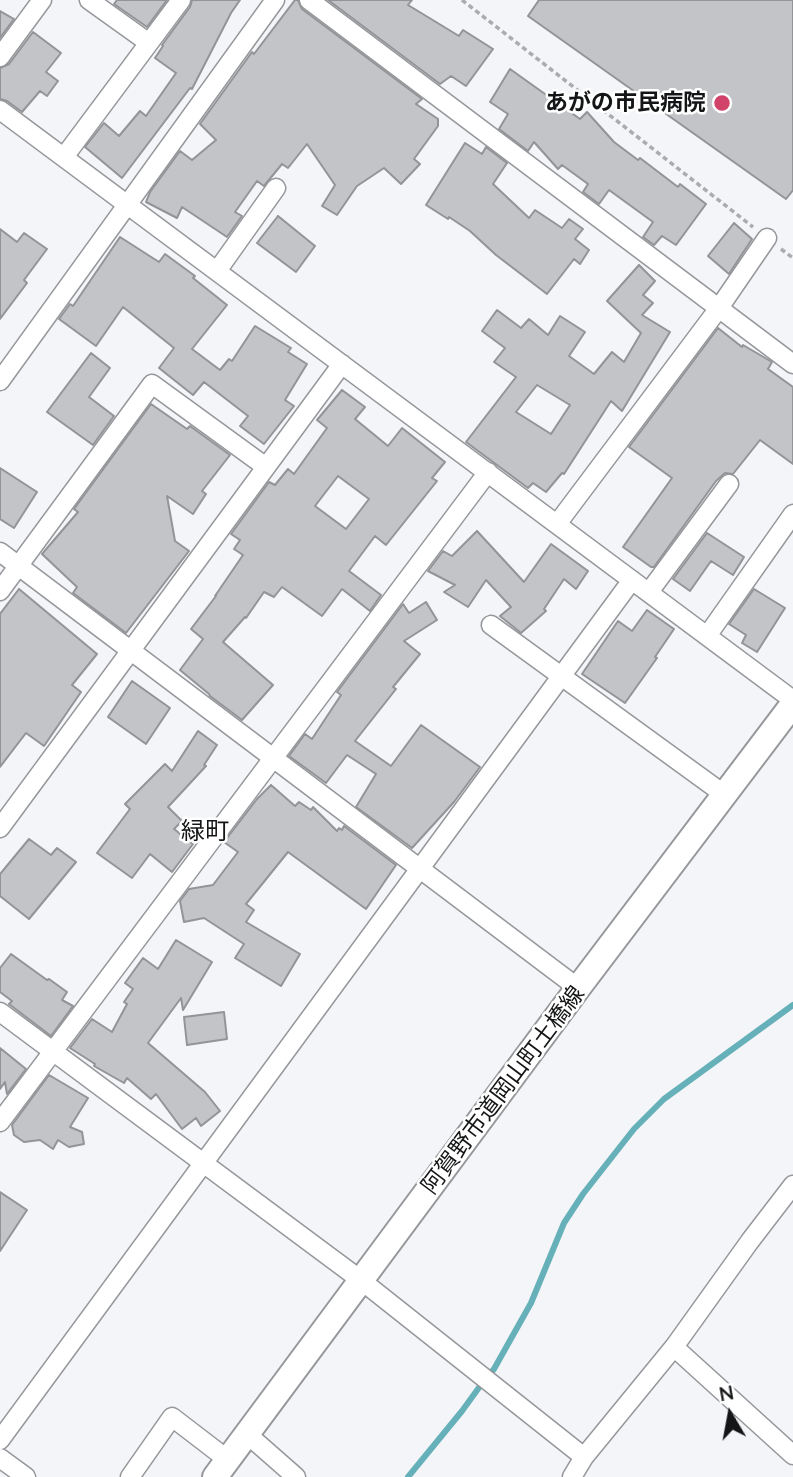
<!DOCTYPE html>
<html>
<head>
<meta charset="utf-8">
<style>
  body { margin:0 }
  #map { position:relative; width:793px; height:1477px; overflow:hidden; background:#f3f5f8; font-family:Lato,sans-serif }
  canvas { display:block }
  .north { position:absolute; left:695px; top:1379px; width:70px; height:70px; -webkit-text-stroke:5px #fff; paint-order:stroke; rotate:350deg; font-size:19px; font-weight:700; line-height:28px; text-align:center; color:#141516 }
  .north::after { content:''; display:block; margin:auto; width:24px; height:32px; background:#141516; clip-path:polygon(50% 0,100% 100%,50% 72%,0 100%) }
</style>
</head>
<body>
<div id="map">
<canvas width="793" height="1477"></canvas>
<div class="north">N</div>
</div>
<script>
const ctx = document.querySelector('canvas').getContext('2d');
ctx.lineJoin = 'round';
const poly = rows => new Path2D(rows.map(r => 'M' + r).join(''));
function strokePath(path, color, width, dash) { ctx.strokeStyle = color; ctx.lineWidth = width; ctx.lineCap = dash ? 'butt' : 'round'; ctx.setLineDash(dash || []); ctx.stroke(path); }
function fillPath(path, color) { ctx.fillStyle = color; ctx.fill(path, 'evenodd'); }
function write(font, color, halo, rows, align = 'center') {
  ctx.font = font + ' Lato,"Noto Sans JP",sans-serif'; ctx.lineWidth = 5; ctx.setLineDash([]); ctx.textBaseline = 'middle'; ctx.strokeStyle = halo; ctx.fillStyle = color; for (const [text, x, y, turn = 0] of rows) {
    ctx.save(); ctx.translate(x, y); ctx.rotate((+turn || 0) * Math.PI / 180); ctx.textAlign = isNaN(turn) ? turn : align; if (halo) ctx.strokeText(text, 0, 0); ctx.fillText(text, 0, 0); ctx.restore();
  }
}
strokePath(poly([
  [408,1477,462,1411,483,1382,494,1369,531,1303,564,1223,583,1194,634,1129,664,1099,793,1005]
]), '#65b0b9', 6);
const building = poly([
  [117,0,167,0,147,27,114,4,117,0],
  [192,0,240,0,231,13,192,89,190,88,122,178,85,147,104,123,119,136,140,111,146,116,176,73,155,58,163,46,162,45,190,7,192,0],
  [295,0,298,0,302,9,422,99,416,104,438,119,438,126,414,159,420,164,401,184,384,168,357,186,337,215,322,206,335,185,307,144,288,168,282,164,264,186,257,181,235,212,242,216,227,237,182,207,177,218,146,202,150,192,180,151,192,160,216,140,200,124,252,52,254,54,295,0],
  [328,0,412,0,408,5,459,36,463,30,493,49,466,86,451,76,440,84,328,0],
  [539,0,793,0,793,190,786,199,528,16,539,0],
  [0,11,14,19,0,38,0,11],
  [33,32,61,53,46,72,58,81,47,96,40,91,22,112,7,101,0,99,0,68,9,64,33,32],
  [510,69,580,119,587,112,614,142,638,160,640,158,678,187,680,184,706,204,676,245,662,236,654,245,643,237,653,222,609,190,599,204,583,192,588,184,562,165,558,169,534,142,528,151,499,129,508,114,490,102,510,69],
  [465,143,482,154,486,147,507,163,493,184,529,218,535,210,562,228,569,219,583,229,575,239,589,250,580,264,574,259,547,294,496,255,470,231,449,217,448,219,426,205,465,143],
  [278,216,315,246,296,272,257,243,278,216],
  [734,223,752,239,729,274,708,256,734,223],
  [0,229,17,242,24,233,47,249,24,280,27,283,0,319,0,229],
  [120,237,159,262,165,254,195,276,193,278,227,305,192,349,220,370,229,359,232,361,255,326,291,348,288,352,307,364,285,400,294,406,264,444,240,426,248,416,204,382,193,395,159,368,174,348,123,307,96,346,59,319,70,304,73,306,120,237],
  [639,265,655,281,643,295,653,303,642,315,670,332,622,411,611,401,564,474,562,473,546,492,533,483,528,488,466,442,516,377,494,362,505,348,482,331,497,310,521,328,529,319,548,335,560,316,585,332,569,356,594,374,612,352,624,362,641,333,607,301,639,265],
  [537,385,570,405,551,434,516,412,537,385],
  [718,328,742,347,743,345,772,362,768,369,793,387,793,464,760,440,733,474,725,473,716,481,654,567,651,567,623,547,672,478,629,447,718,328],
  [91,353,110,368,89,397,114,416,93,445,47,412,91,353],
  [342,390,365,407,355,419,388,446,402,428,445,462,432,478,437,481,386,545,375,536,349,571,381,595,370,611,342,589,322,616,282,587,274,597,264,592,246,618,245,617,223,642,273,685,242,720,210,696,209,694,180,670,203,639,191,629,216,596,215,596,243,555,234,549,240,540,231,534,269,482,275,485,288,469,294,474,327,428,317,420,342,390],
  [338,476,369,499,346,529,315,506,338,476],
  [151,404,187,429,190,426,230,455,202,491,206,494,193,514,167,496,175,541,189,551,126,633,73,593,77,587,42,554,78,512,74,509,151,404],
  [0,468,37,492,14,528,0,519,0,468],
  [477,531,524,582,551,544,588,571,576,589,564,579,544,609,546,611,521,633,500,616,511,607,486,580,468,607,444,592,455,585,428,571,443,551,452,556,477,531],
  [707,533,744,557,733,575,711,561,690,591,673,579,707,533],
  [19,589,97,654,72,685,81,692,44,746,26,733,0,767,0,614,19,589],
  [754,589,785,608,757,652,742,643,746,635,729,624,754,589],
  [426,602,437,620,404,641,420,654,393,687,396,689,355,741,391,766,421,725,480,767,454,802,412,848,356,807,376,774,347,755,326,783,289,756,305,734,312,739,341,695,337,692,403,604,409,613,426,602],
  [647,610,674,629,655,657,657,658,625,703,582,674,618,621,632,631,647,610],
  [132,681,170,708,146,744,108,717,132,681],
  [198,731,217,745,204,765,206,766,168,807,182,821,174,829,193,844,172,872,150,854,132,878,97,853,130,809,125,804,165,764,172,771,198,731],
  [271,785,295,806,299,802,311,810,313,807,337,831,339,828,342,830,344,826,396,865,366,909,288,852,246,904,254,910,246,922,300,954,281,986,235,958,244,944,204,918,184,922,180,901,189,889,213,885,238,852,224,842,257,799,271,785],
  [29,839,51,855,57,848,76,862,29,919,0,896,0,874,29,839],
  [176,940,212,962,183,1010,181,998,148,1043,205,1092,220,1111,201,1126,196,1118,182,1129,156,1094,151,1099,127,1078,124,1083,94,1066,95,1064,70,1048,92,1019,112,1032,127,1004,124,1002,133,989,125,983,143,958,158,969,176,940],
  [11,954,47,980,49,979,67,992,62,1000,73,1006,51,1036,9,1004,12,1001,0,992,0,968,11,954],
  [224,1012,227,1039,187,1045,184,1017,224,1012],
  [0,1048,26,1069,7,1094,5,1082,0,1089,0,1048],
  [49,1075,88,1098,70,1127,82,1132,84,1144,69,1147,58,1140,53,1149,40,1140,24,1142,14,1135,12,1125,49,1075],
  [0,1192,27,1210,0,1251,0,1192]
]);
fillPath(building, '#c2c4c7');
strokePath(building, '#929497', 2);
const street = poly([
  [89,0,149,43],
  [309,0,793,364],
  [0,57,42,0],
  [0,110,793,700],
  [64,157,181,0],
  [217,271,276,188],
  [0,381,275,0],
  [557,524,719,308,767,238],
  [0,552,578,988],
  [0,591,152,384,266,467],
  [649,592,729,484],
  [491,625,725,795],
  [707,636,793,514],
  [0,828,342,364],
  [0,1012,362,1281,584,1457],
  [0,1122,488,472],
  [674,1347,793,1455],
  [247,1434,296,1477],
  [0,1440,632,580],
  [0,1458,26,1477],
  [130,1477,172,1417,228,1460],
  [572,1477,584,1457,674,1347,750,1241,793,1185]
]);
const secondary = poly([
  [215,1477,578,988,793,704]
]);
strokePath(street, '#95979a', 21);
strokePath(secondary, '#95979a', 28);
strokePath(poly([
  [462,0,753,227],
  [781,249,793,258]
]), '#aaacae', 3.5, [5, 3.5]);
strokePath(street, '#fff', 18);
strokePath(secondary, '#fff', 24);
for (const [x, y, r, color] of [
  [722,103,9,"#d14369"]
]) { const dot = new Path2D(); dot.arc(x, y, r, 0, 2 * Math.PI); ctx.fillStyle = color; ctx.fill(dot); strokePath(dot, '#fff', 2.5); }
write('bold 23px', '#141516', '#fff', [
  ["あがの市民病院",706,103]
], 'right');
write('23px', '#141516', '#fff', [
  ["阿賀野市道岡山町土橋線",503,1090,-53]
]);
write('24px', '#141516', '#fff', [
  ["緑町",205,831]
]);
</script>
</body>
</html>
